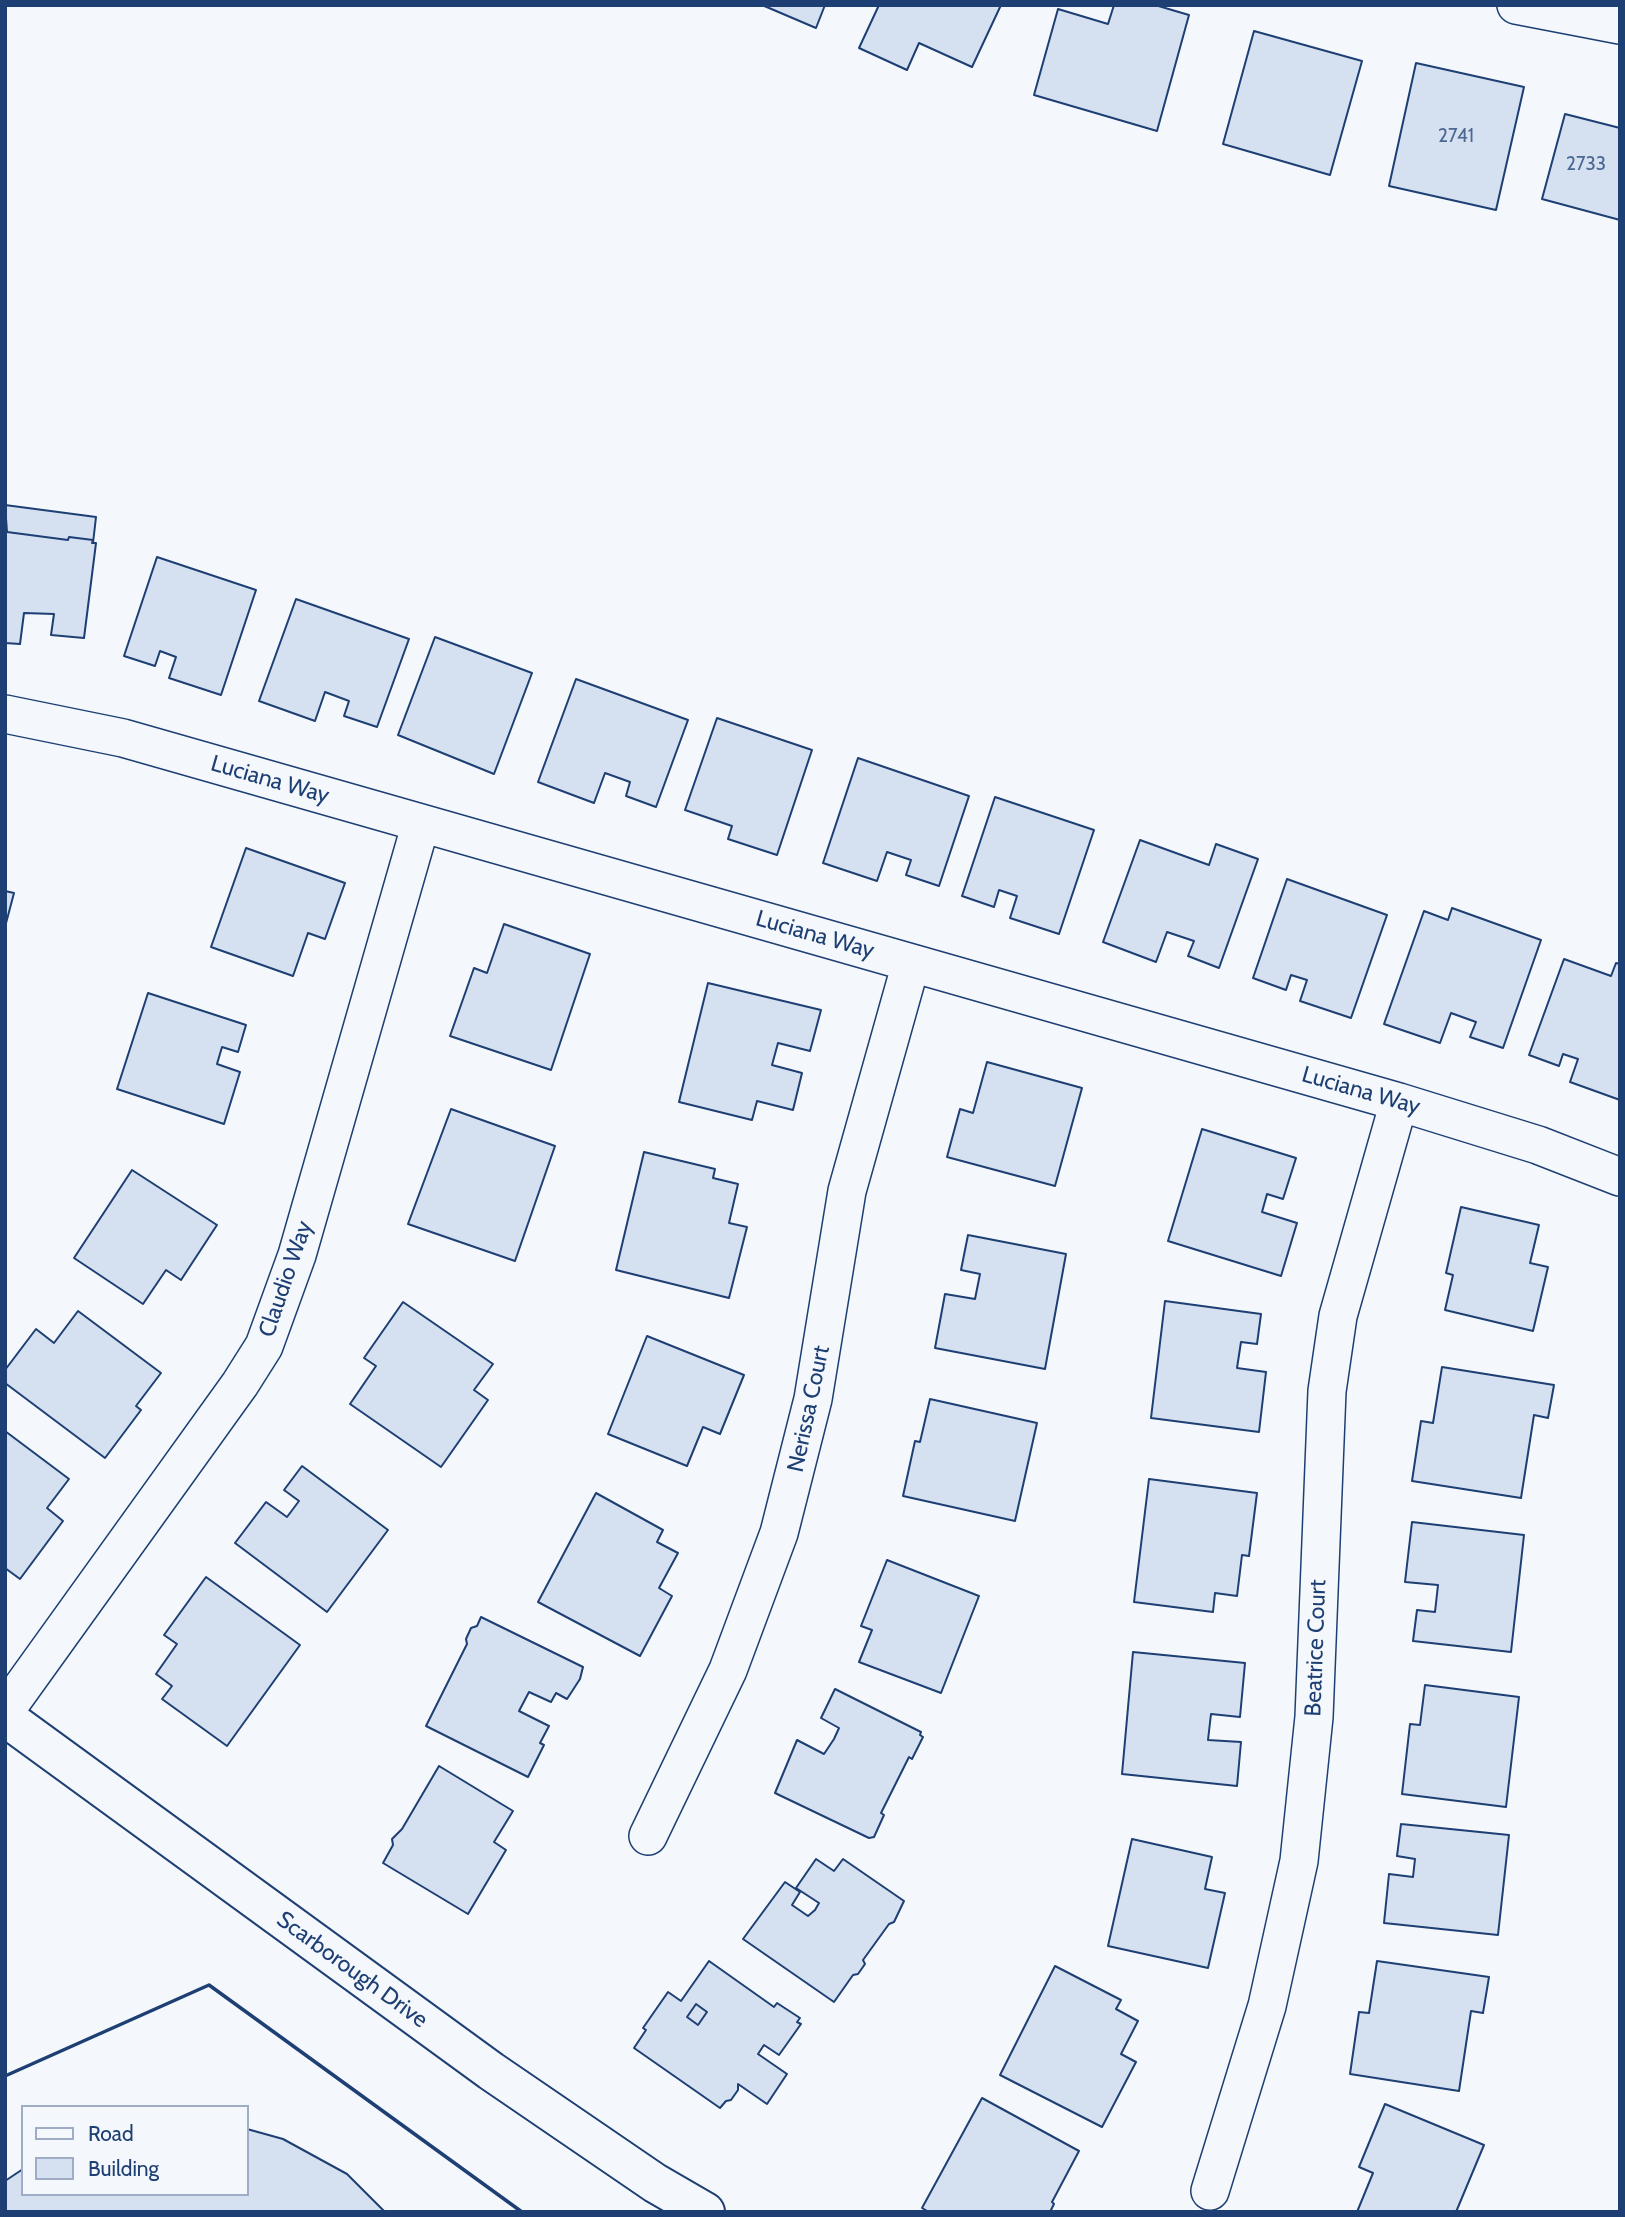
<!DOCTYPE html>
<html>
<head>
<meta charset="utf-8">
<style>
  body { margin:0 }
  #map { position:relative; width:1625px; height:2217px; overflow:hidden; background:#f4f7fb; font-family:Cabin,sans-serif }
  canvas { display:block }
  .frame { position:absolute; inset:0; border:7px solid #1d3f73; pointer-events:none }
  .legend { position:absolute; left:21px; top:2105px; width:228px; height:91px; box-sizing:border-box; background:#f4f7fb; border:2px solid #9eadc5; margin:0; padding:9px 12px; list-style:none; font-size:21px; color:#1d3f73 }
  .legend li { display:flex; align-items:center; gap:14px; height:35px }
  .legend b { width:35px; border:2px solid #9eadc5 }
</style>
</head>
<body>
<div id="map">
<canvas width="1625" height="2217"></canvas>
<div class="frame"></div>
<ul class="legend">
<li><b style="height:9px;background:#f4f7fb"></b>Road</li>
<li><b style="height:19px;background:#d5e0f0"></b>Building</li>
</ul>
</div>
<script>
const ctx = document.querySelector('canvas').getContext('2d');
ctx.lineJoin = 'round';
function fillPath(path, color) { ctx.fillStyle = color; ctx.fill(path, 'evenodd'); }
const poly = rows => new Path2D(rows.map(r => 'M' + r).join(''));
function strokePath(path, color, width, dash) { ctx.strokeStyle = color; ctx.lineWidth = width; ctx.lineCap = dash ? 'butt' : 'round'; ctx.setLineDash(dash || []); ctx.stroke(path); }
function write(font, color, halo, rows, align = 'center') {
  ctx.font = font + ' Cabin,sans-serif'; ctx.lineWidth = 5; ctx.setLineDash([]); ctx.textBaseline = 'middle'; ctx.strokeStyle = halo; ctx.fillStyle = color; for (const [text, x, y, turn = 0] of rows) {
    ctx.save(); ctx.translate(x, y); ctx.rotate((+turn || 0) * Math.PI / 180); ctx.textAlign = isNaN(turn) ? turn : align; if (halo) ctx.strokeText(text, 0, 0); ctx.fillText(text, 0, 0); ctx.restore();
  }
}
const building = poly([
  [762,5,825,5,816,28,762,5],
  [879,5,1001,5,972,67,919,43,907,70,859,48,879,5],
  [1114,5,1155,5,1189,15,1157,131,1034,95,1058,9,1108,24,1114,5],
  [1254,31,1362,61,1330,175,1223,144,1254,31],
  [1416,63,1524,87,1496,210,1389,186,1416,63],
  [1565,114,1620,128,1620,220,1542,199,1565,114],
  [5,505,96,517,93,543,93,540,69,537,68,540,7,532,5,505],
  [5,529,7,532,68,540,69,537,93,540,92,543,96,543,84,638,51,635,54,614,24,613,20,644,5,643,5,529],
  [157,557,256,590,221,695,169,678,176,657,160,651,155,666,124,656,157,557],
  [296,599,409,639,377,727,344,716,349,701,325,692,315,721,259,701,296,599],
  [435,637,532,673,494,774,398,735,435,637],
  [576,679,688,720,656,807,626,796,630,782,605,773,594,803,538,782,576,679],
  [717,718,812,750,777,855,728,839,732,826,685,810,717,718],
  [858,758,969,796,939,886,906,875,911,860,887,852,877,881,823,863,858,758],
  [995,797,1094,830,1059,934,1010,918,1017,896,999,890,994,907,962,896,995,797],
  [1140,840,1209,865,1216,844,1258,859,1219,968,1188,956,1194,941,1167,932,1156,962,1103,942,1140,840],
  [246,848,345,883,325,939,308,933,293,976,211,947,246,848],
  [1287,879,1387,915,1351,1018,1300,1001,1307,980,1291,975,1286,990,1253,978,1287,879],
  [5,891,14,893,5,927,5,891],
  [1452,908,1541,940,1503,1048,1470,1037,1476,1022,1451,1013,1440,1043,1384,1024,1424,911,1448,920,1452,908],
  [504,924,590,954,551,1070,450,1036,474,968,487,973,504,924],
  [1564,959,1611,976,1616,963,1620,964,1620,1100,1570,1082,1578,1059,1563,1054,1559,1066,1529,1055,1564,959],
  [708,983,821,1010,810,1051,778,1043,772,1065,802,1073,793,1110,757,1101,752,1120,679,1102,708,983],
  [148,993,246,1025,238,1052,222,1047,217,1064,240,1072,224,1124,117,1089,148,993],
  [987,1062,1082,1088,1055,1186,947,1157,960,1109,973,1113,987,1062],
  [451,1109,555,1146,515,1261,408,1224,451,1109],
  [1202,1129,1296,1158,1283,1199,1267,1194,1262,1212,1297,1223,1281,1276,1168,1241,1202,1129],
  [644,1152,715,1169,713,1178,738,1184,729,1223,747,1227,729,1298,616,1270,644,1152],
  [132,1170,217,1225,181,1280,166,1270,143,1304,74,1258,132,1170],
  [1461,1207,1539,1225,1530,1263,1548,1267,1533,1331,1445,1310,1453,1275,1446,1273,1461,1207],
  [968,1235,1066,1254,1045,1369,935,1348,945,1294,975,1299,980,1274,961,1270,968,1235],
  [1165,1301,1261,1314,1257,1344,1241,1342,1237,1368,1266,1372,1259,1432,1151,1418,1165,1301],
  [403,1302,493,1364,474,1390,488,1400,441,1467,350,1404,376,1366,364,1358,403,1302],
  [78,1311,161,1373,136,1406,141,1410,105,1458,5,1383,5,1370,36,1329,54,1343,78,1311],
  [647,1336,744,1375,720,1434,703,1427,687,1466,608,1434,647,1336],
  [1442,1367,1554,1385,1548,1418,1534,1415,1521,1498,1412,1481,1421,1421,1433,1423,1442,1367],
  [930,1399,1037,1423,1015,1521,903,1496,915,1441,920,1442,930,1399],
  [5,1431,69,1479,47,1508,63,1521,20,1579,5,1568,5,1431],
  [302,1466,388,1530,327,1612,235,1543,266,1502,287,1517,299,1501,284,1490,302,1466],
  [1149,1479,1257,1493,1249,1556,1242,1555,1237,1596,1215,1593,1213,1612,1134,1602,1149,1479],
  [596,1493,663,1530,657,1542,678,1553,659,1588,672,1596,640,1656,538,1602,596,1493],
  [1412,1522,1524,1535,1511,1652,1413,1641,1417,1610,1435,1612,1438,1585,1405,1582,1412,1522],
  [887,1560,979,1596,941,1693,859,1662,872,1630,861,1626,887,1560],
  [206,1577,300,1645,227,1746,162,1699,172,1686,156,1674,177,1644,164,1635,206,1577],
  [481,1617,583,1667,580,1679,567,1699,556,1693,551,1702,529,1692,519,1711,549,1726,540,1743,544,1745,528,1777,426,1726,467,1644,466,1639,471,1628,477,1626,481,1617],
  [1133,1652,1245,1663,1240,1717,1211,1714,1208,1740,1241,1742,1237,1786,1122,1774,1133,1652],
  [1425,1685,1519,1697,1506,1807,1402,1794,1410,1724,1420,1725,1425,1685],
  [835,1689,921,1732,920,1735,923,1737,912,1759,909,1757,881,1813,884,1815,874,1837,869,1838,775,1793,797,1740,824,1754,834,1739,839,1728,821,1718,835,1689],
  [439,1766,513,1811,494,1842,506,1850,468,1914,383,1863,393,1845,392,1839,402,1829,439,1766],
  [1401,1824,1509,1835,1498,1935,1384,1923,1389,1874,1413,1877,1415,1859,1397,1856,1401,1824],
  [1132,1839,1212,1857,1205,1889,1225,1893,1208,1968,1108,1946,1132,1839],
  [816,1859,834,1871,843,1859,904,1901,894,1922,889,1924,863,1960,865,1964,858,1974,853,1975,834,2002,743,1939,785,1882,800,1892,792,1905,808,1916,815,1910,819,1903,796,1888,816,1859],
  [709,1961,774,2007,777,2003,800,2018,797,2022,801,2024,779,2055,764,2045,758,2054,787,2074,767,2104,738,2084,738,2090,731,2100,726,2101,720,2108,634,2048,646,2030,643,2028,668,1992,681,2001,709,1961],
  [696,2004,707,2012,698,2025,687,2017,696,2004],
  [1377,1961,1489,1977,1483,2013,1471,2011,1459,2091,1350,2074,1359,2012,1369,2013,1377,1961],
  [1055,1966,1121,2000,1116,2009,1138,2021,1121,2054,1136,2062,1102,2127,1000,2075,1055,1966],
  [696,2004,707,2012,698,2025,687,2017,696,2004],
  [982,2098,1079,2151,1052,2202,1054,2204,1050,2212,929,2212,922,2208,982,2098],
  [1385,2104,1484,2145,1456,2212,1357,2212,1373,2173,1359,2167,1385,2104],
  [247,2129,283,2139,347,2174,385,2212,5,2212,5,2181,23,2169,23,2194,247,2194,247,2129]
]);
fillPath(building, '#d5e0f0');
strokePath(building, '#1d3f73', 2);
const minor = poly([
  [1516,5,1620,25],
  [5,714,123,738,1399,1102,1538,1145,1620,1177],
  [5,1711,240,1384,264,1346,297,1255,421,823],
  [648,1836,728,1670,779,1533,813,1399,847,1191,911,963],
  [1210,2191,1267,2006,1299,1861,1314,1717,1327,1391,1338,1316,1399,1102]
]);
const tertiary = poly([
  [5,1717,491,2071,655,2183,705,2212]
]);
strokePath(minor, '#1d3f73', 40);
strokePath(tertiary, '#1d3f73', 42);
strokePath(minor, '#f4f7fb', 37);
strokePath(tertiary, '#f4f7fb', 38);
strokePath(poly([
  [5,2076,209,1985,522,2212]
]), '#1d3f73', 3.5);
write('19px', '#4b6792', null, [
  ["2741",1456,136],
  ["2733",1586,164]
]);
write('23px', '#1d3f73', '#f4f7fb', [
  ["Luciana Way",270,780,16],
  ["Luciana Way",815,935,16],
  ["Luciana Way",1361,1091,16],
  ["Claudio Way",286,1279,-71],
  ["Nerissa Court",809,1409,-78],
  ["Beatrice Court",1316,1648,-88],
  ["Scarborough Drive",352,1970,36]
]);
</script>
</body>
</html>
